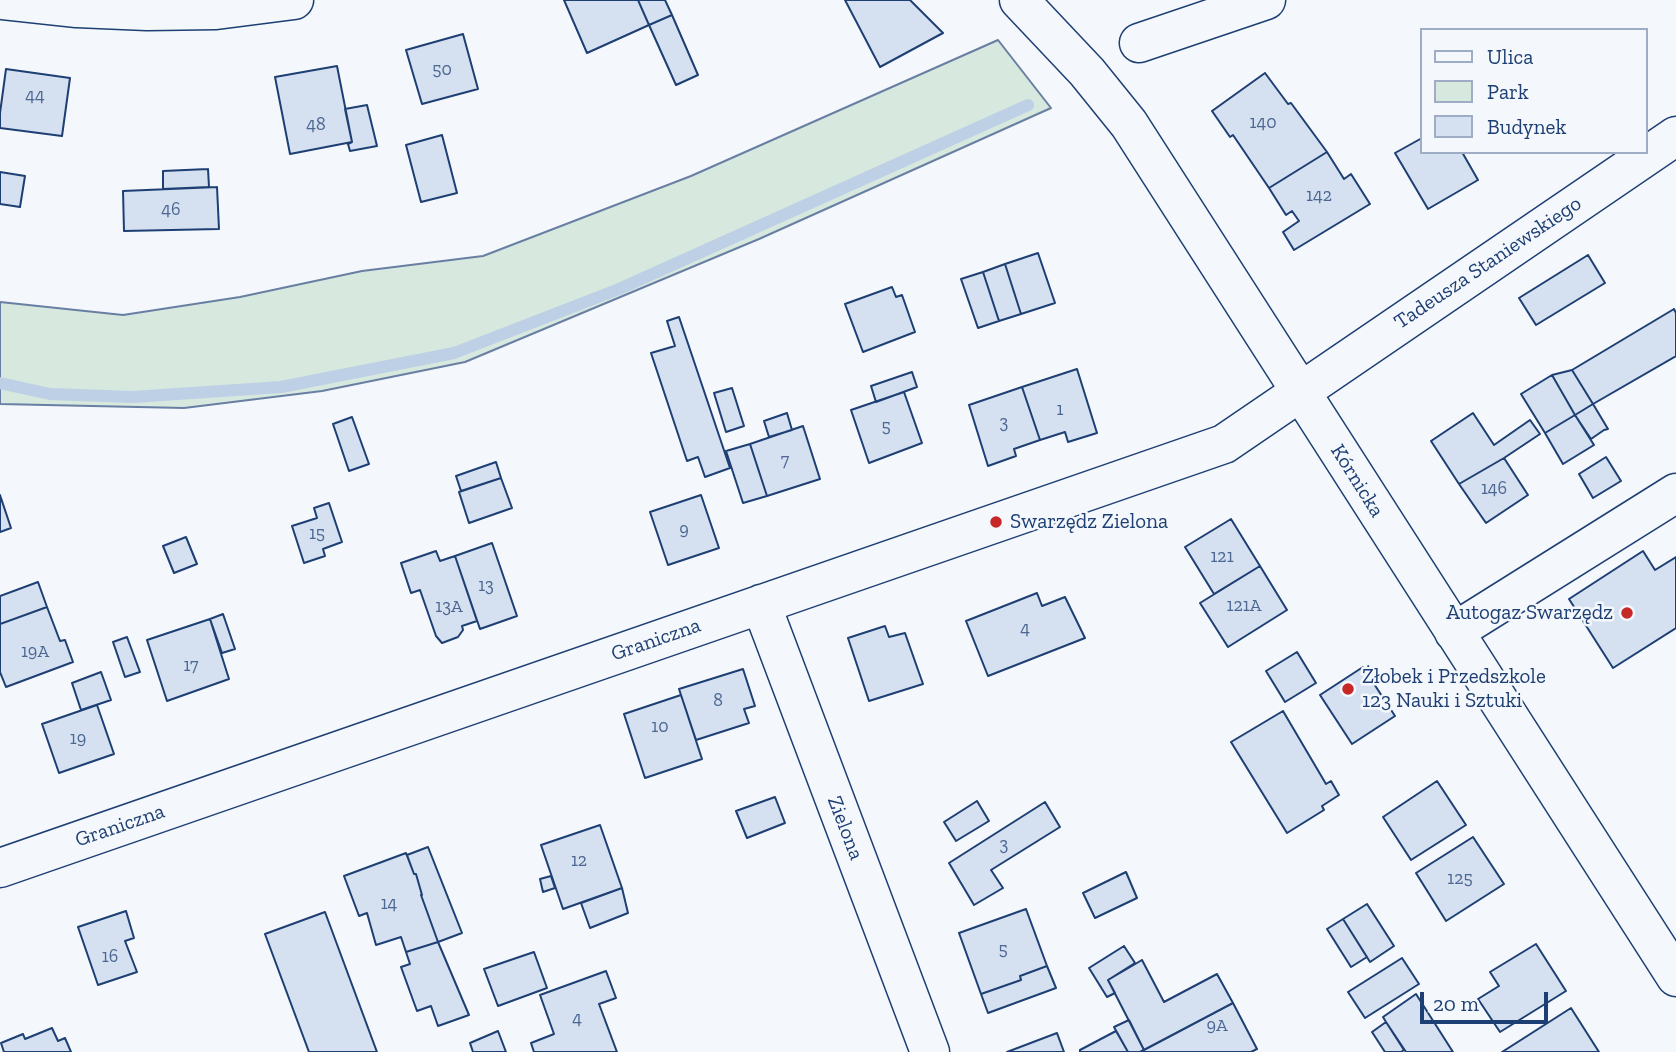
<!DOCTYPE html>
<html>
<head>
<meta charset="utf-8">
<style>
  body { margin:0 }
  #map { position:relative; width:1676px; height:1052px; overflow:hidden; background:#f4f7fb; font-family:"Zilla Slab",serif }
  canvas { display:block }
  .legend { position:absolute; left:1420px; top:28px; width:228px; height:126px; box-sizing:border-box; background:#f4f7fb; border:2px solid #9eadc5; margin:0; padding:9px 12px; list-style:none; font-size:21px; color:#1d3f73 }
  .legend li { display:flex; align-items:center; gap:14px; height:35px }
  .legend b { width:35px; border:2px solid #9eadc5 }
  .scale { position:absolute; left:1420px; top:992px; width:128px; height:32px; box-sizing:border-box; border:4px solid #1d3f73; border-top:0; padding-left:9px; font-size:21px; line-height:24px; white-space:nowrap; color:#1d3f73; -webkit-text-stroke:5px #f4f7fb; paint-order:stroke }
</style>
</head>
<body>
<div id="map">
<canvas width="1676" height="1052"></canvas>
<ul class="legend">
<li><b style="height:9px;background:#f4f7fb"></b>Ulica</li>
<li><b style="height:19px;background:#d7e8df"></b>Park</li>
<li><b style="height:19px;background:#d5e0f0"></b>Budynek</li>
</ul>
<div class="scale">20 m</div>
</div>
<script>
const ctx = document.querySelector('canvas').getContext('2d');
ctx.lineJoin = 'round';
function fillPath(path, color) { ctx.fillStyle = color; ctx.fill(path, 'evenodd'); }
const poly = rows => new Path2D(rows.map(r => 'M' + r).join(''));
function strokePath(path, color, width, dash) { ctx.strokeStyle = color; ctx.lineWidth = width; ctx.lineCap = dash ? 'butt' : 'round'; ctx.setLineDash(dash || []); ctx.stroke(path); }
function write(font, color, halo, rows, align = 'center') {
  ctx.font = font + ' "Zilla Slab",serif'; ctx.lineWidth = 5; ctx.setLineDash([]); ctx.textBaseline = 'middle'; ctx.strokeStyle = halo; ctx.fillStyle = color; for (const [text, x, y, turn = 0] of rows) {
    ctx.save(); ctx.translate(x, y); ctx.rotate((+turn || 0) * Math.PI / 180); ctx.textAlign = isNaN(turn) ? turn : align; if (halo) ctx.strokeText(text, 0, 0); ctx.fillText(text, 0, 0); ctx.restore();
  }
}
const green = poly([
  [998,40,1051,108,759,239,465,362,322,391,184,408,0,404,0,302,123,315,240,297,362,271,483,256,691,176,998,40]
]);
fillPath(green, '#d7e8df');
strokePath(green, '#687fa3', 2);
strokePath(poly([
  [0,383,50,394,133,397,281,387,454,353,619,289,1028,105]
]), '#bed0e5', 12);
const building = poly([
  [564,0,638,0,649,25,587,53,564,0],
  [638,0,665,0,672,15,649,25,638,0],
  [845,0,910,0,943,33,880,67,845,0],
  [672,15,698,75,676,85,649,25,672,15],
  [463,34,478,89,422,104,406,50,463,34],
  [337,66,352,142,290,154,275,77,337,66],
  [6,69,70,78,62,136,0,128,0,113,6,69],
  [1265,73,1288,104,1291,103,1327,152,1269,188,1233,135,1230,137,1212,111,1265,73],
  [367,105,377,146,350,151,348,144,352,142,345,109,367,105],
  [442,135,457,193,421,202,406,145,442,135],
  [1422,138,1422,152,1462,152,1478,180,1428,209,1395,153,1422,138],
  [1327,152,1344,179,1351,174,1370,204,1294,250,1283,232,1299,221,1292,211,1286,215,1269,188,1327,152],
  [208,169,209,187,163,189,163,171,208,169],
  [0,172,25,176,20,207,0,204,0,172],
  [217,187,219,229,124,231,123,191,217,187],
  [1038,253,1055,303,1021,314,1005,264,1038,253],
  [1588,255,1605,283,1536,325,1519,298,1588,255],
  [1005,264,1021,314,999,321,983,272,1005,264],
  [983,272,999,321,978,328,961,279,983,272],
  [892,287,896,297,902,295,915,332,863,352,845,304,892,287],
  [1674,309,1676,313,1676,356,1593,404,1572,370,1674,309],
  [679,317,730,468,705,477,698,457,687,461,651,353,675,346,667,321,679,317],
  [1077,369,1097,433,1068,442,1065,432,1040,440,1022,387,1077,369],
  [1572,370,1593,404,1575,415,1552,375,1572,370],
  [912,372,917,387,876,402,871,386,912,372],
  [1552,375,1575,415,1545,433,1521,394,1552,375],
  [1022,387,1040,440,1014,449,1016,456,988,466,969,405,1022,387],
  [732,388,744,426,726,432,714,393,732,388],
  [904,392,922,443,869,463,851,410,904,392],
  [1593,404,1608,429,1604,430,1591,439,1575,415,1593,404],
  [787,413,792,430,769,437,764,421,787,413],
  [1473,413,1494,445,1530,420,1540,434,1504,458,1459,484,1431,441,1473,413],
  [1575,415,1594,445,1563,464,1545,433,1575,415],
  [352,417,369,464,349,471,333,424,352,417],
  [803,426,820,479,767,496,750,444,803,426],
  [750,444,767,496,743,503,726,451,750,444],
  [1606,457,1621,481,1593,498,1579,474,1606,457],
  [1504,458,1528,495,1486,523,1459,484,1504,458],
  [496,462,501,478,461,491,456,476,496,462],
  [501,478,512,508,469,523,459,492,501,478],
  [0,495,11,528,0,532,0,495],
  [701,495,719,548,668,565,650,512,701,495],
  [329,503,342,542,323,549,325,556,304,563,292,526,317,518,314,508,329,503],
  [1231,519,1260,566,1214,594,1185,547,1231,519],
  [186,537,197,564,174,573,163,546,186,537],
  [492,543,517,616,480,629,455,556,492,543],
  [436,551,440,561,455,556,477,621,462,626,463,630,458,637,442,643,436,636,420,590,411,593,401,563,436,551],
  [1643,551,1655,570,1676,557,1676,628,1613,668,1569,599,1643,551],
  [1260,566,1287,610,1228,647,1200,603,1260,566],
  [38,582,47,607,0,624,0,596,38,582],
  [1037,593,1042,606,1065,597,1085,638,988,676,966,621,1037,593],
  [47,607,60,641,65,640,73,662,6,687,0,672,0,624,47,607],
  [223,614,235,649,222,653,210,619,223,614],
  [210,619,229,679,167,701,147,640,210,619],
  [885,626,889,637,905,633,923,684,869,701,848,638,885,626],
  [127,637,140,672,125,677,113,642,127,637],
  [1297,652,1316,683,1285,702,1266,671,1297,652],
  [1363,667,1395,716,1352,744,1320,695,1363,667],
  [743,669,755,706,744,709,749,723,696,740,679,689,743,669],
  [101,672,111,700,81,710,72,683,101,672],
  [681,695,702,759,645,778,624,714,681,695],
  [97,705,114,754,59,773,42,724,97,705],
  [1283,711,1326,784,1331,781,1339,795,1322,806,1324,810,1287,833,1231,742,1283,711],
  [1437,781,1466,825,1411,860,1383,817,1437,781],
  [775,797,785,823,747,838,736,811,775,797],
  [977,801,989,821,956,841,944,822,977,801],
  [1045,802,1060,827,991,870,1003,888,974,905,949,863,1045,802],
  [600,825,622,888,563,909,541,845,600,825],
  [1473,837,1504,884,1446,921,1416,873,1473,837],
  [428,847,462,933,438,942,421,895,422,895,416,874,414,874,407,855,428,847],
  [406,853,414,874,416,874,422,895,421,895,438,942,406,952,401,937,376,945,367,913,359,916,344,876,406,853],
  [1126,872,1137,898,1095,918,1083,893,1126,872],
  [551,876,555,888,543,892,540,879,551,876],
  [622,888,628,913,590,928,581,903,622,888],
  [1367,904,1394,946,1370,962,1343,919,1367,904],
  [1026,909,1047,966,1020,976,1021,980,981,994,959,933,1026,909],
  [126,911,134,938,125,941,137,972,98,985,78,927,126,911],
  [325,912,377,1052,309,1052,265,934,325,912],
  [1343,919,1367,957,1351,967,1327,929,1343,919],
  [438,942,469,1015,438,1026,431,1006,417,1011,401,967,410,964,406,952,438,942],
  [1536,944,1566,991,1500,1032,1478,999,1499,986,1490,972,1536,944],
  [1124,946,1135,963,1108,980,1115,993,1107,997,1089,968,1124,946],
  [534,952,547,988,498,1006,484,969,534,952],
  [1402,958,1419,984,1365,1018,1348,992,1402,958],
  [1142,960,1164,1002,1217,974,1233,1003,1144,1050,1108,980,1142,960],
  [1047,966,1056,988,988,1013,981,994,1021,980,1020,976,1047,966],
  [606,971,616,998,599,1004,617,1052,534,1052,531,1043,554,1034,540,995,606,971],
  [1416,994,1453,1052,1406,1052,1386,1022,1383,1017,1416,994],
  [1233,1003,1257,1049,1251,1052,1140,1052,1233,1003],
  [1571,1008,1599,1052,1502,1052,1571,1008],
  [1129,1020,1144,1050,1140,1052,1128,1052,1114,1027,1129,1020],
  [1386,1022,1404,1050,1401,1052,1385,1052,1372,1032,1386,1022],
  [52,1028,58,1041,65,1038,71,1052,4,1052,1,1043,23,1034,25,1039,52,1028],
  [498,1031,506,1052,473,1052,470,1043,498,1031],
  [1116,1031,1128,1052,1080,1052,1080,1050,1116,1031],
  [1057,1033,1064,1052,1007,1052,1057,1033]
]);
fillPath(building, '#d5e0f0');
strokePath(building, '#1d3f73', 2);
const minor = poly([
  [3,0,77,8,147,11,216,10,294,0],
  [1019,0,1087,72,1129,124,1676,977],
  [1139,43,1266,0],
  [761,604,930,1052],
  [1454,632,1676,493],
  [0,868,1224,444,1676,136]
]);
strokePath(minor, '#1d3f73', 41);
strokePath(minor, '#f4f7fb', 38);
for (const [x, y, r, color] of [
  [996,522,7,"#c62828"],
  [1627,613,7,"#c62828"],
  [1348,689,7,"#c62828"]
]) { const dot = new Path2D(); dot.arc(x, y, r, 0, 2 * Math.PI); ctx.fillStyle = color; ctx.fill(dot); strokePath(dot, '#f4f7fb', 2.5); }
write('18px', '#4b6792', null, [
  ["50",442,70],
  ["44",35,96],
  ["140",1263,123],
  ["48",316,125],
  ["142",1319,196],
  ["46",171,210],
  ["1",1060,410],
  ["3",1004,423],
  ["5",886,427],
  ["7",785,461],
  ["146",1494,489],
  ["9",684,530],
  ["15",317,534],
  ["121",1222,557],
  ["13",486,586],
  ["121A",1244,606],
  ["13A",449,607],
  ["4",1025,629],
  ["19A",35,652],
  ["17",191,666],
  ["8",718,701],
  ["10",660,727],
  ["19",78,739],
  ["3",1004,845],
  ["12",579,861],
  ["125",1460,879],
  ["14",389,904],
  ["5",1003,950],
  ["16",110,957],
  ["4",577,1019],
  ["9A",1217,1026]
]);
write('21px', '#1d3f73', '#f4f7fb', [
  ["Tadeusza Staniewskiego",1488,263,-34],
  ["Kórnicka",1357,481,58],
  ["Graniczna",656,640,-19],
  ["Graniczna",120,826,-19],
  ["Zielona",845,828,69]
]);
write('21px', '#1d3f73', '#f4f7fb', [
  ["Swarzędz Zielona",1010,522],
  ["Autogaz Swarzędz",1613,613,"right"],
  ["Żłobek i Przedszkole",1362,677],
  ["123 Nauki i Sztuki",1362,701]
], 'left');
</script>
</body>
</html>
